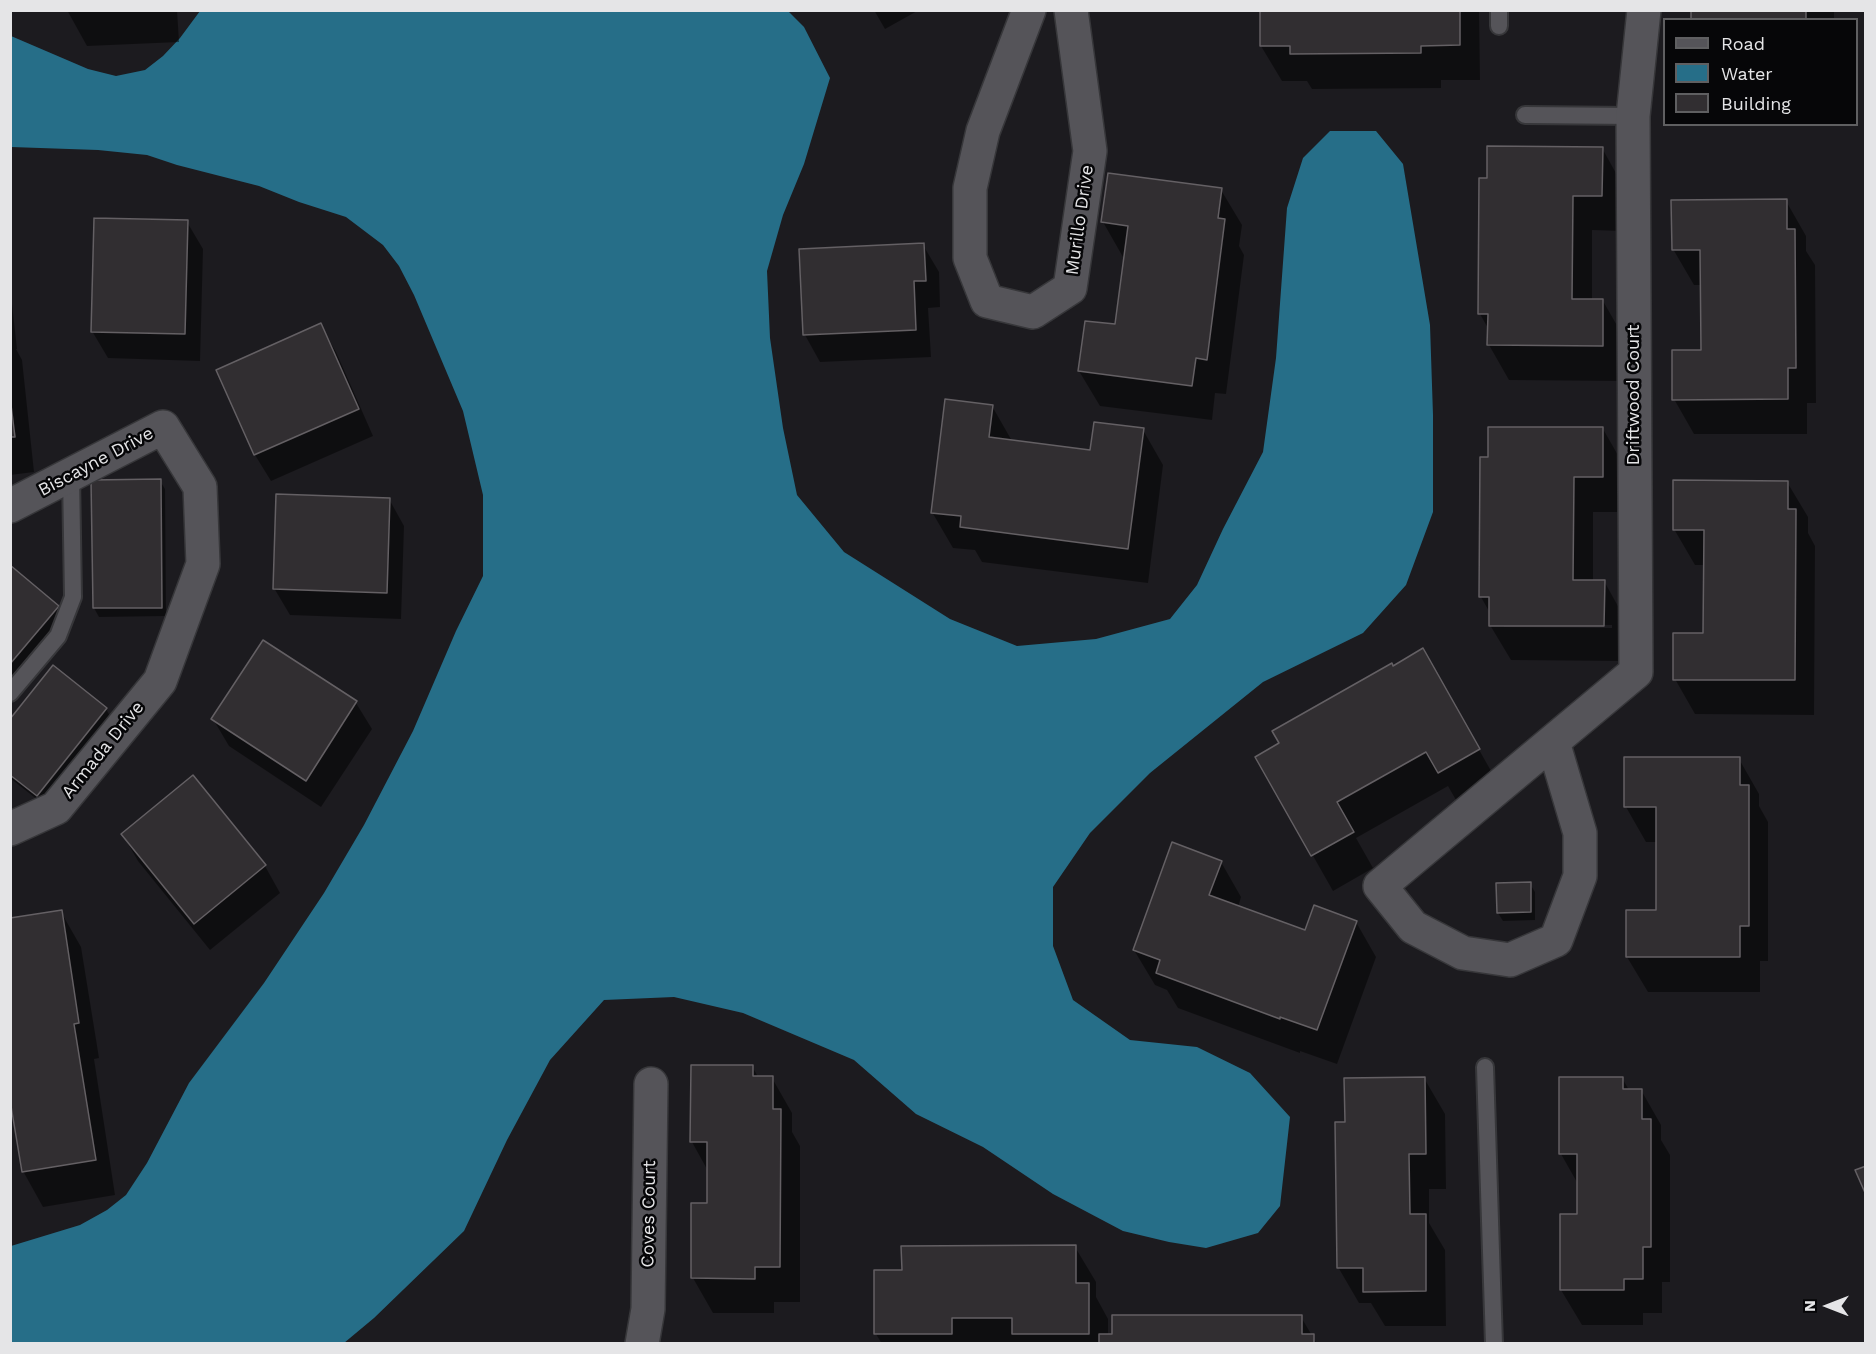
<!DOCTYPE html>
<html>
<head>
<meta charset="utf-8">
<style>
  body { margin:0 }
  #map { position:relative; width:1876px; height:1354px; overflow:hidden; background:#1c1b1f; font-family:"Work Sans",sans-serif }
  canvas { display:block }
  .frame { position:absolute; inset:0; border:12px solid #e5e5e7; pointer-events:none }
  .legend { position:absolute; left:1663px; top:18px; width:195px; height:108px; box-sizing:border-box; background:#060608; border:2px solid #5f5f61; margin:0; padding:8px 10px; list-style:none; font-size:18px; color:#e5e5e7 }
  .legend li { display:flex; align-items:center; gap:12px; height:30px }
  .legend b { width:30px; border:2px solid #5f5f61 }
  .north { position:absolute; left:1798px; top:1276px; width:60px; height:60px; -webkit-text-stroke:4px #060608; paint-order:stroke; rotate:270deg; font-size:16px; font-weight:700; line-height:24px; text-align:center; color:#e5e5e7 }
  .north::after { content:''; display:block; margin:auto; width:21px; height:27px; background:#e5e5e7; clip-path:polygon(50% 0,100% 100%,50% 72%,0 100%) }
</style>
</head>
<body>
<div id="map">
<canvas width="1876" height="1354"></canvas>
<div class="frame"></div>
<ul class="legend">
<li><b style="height:8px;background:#555459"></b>Road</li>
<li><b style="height:16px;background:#266e88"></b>Water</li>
<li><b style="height:16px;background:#312e31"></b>Building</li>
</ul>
<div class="north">N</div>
</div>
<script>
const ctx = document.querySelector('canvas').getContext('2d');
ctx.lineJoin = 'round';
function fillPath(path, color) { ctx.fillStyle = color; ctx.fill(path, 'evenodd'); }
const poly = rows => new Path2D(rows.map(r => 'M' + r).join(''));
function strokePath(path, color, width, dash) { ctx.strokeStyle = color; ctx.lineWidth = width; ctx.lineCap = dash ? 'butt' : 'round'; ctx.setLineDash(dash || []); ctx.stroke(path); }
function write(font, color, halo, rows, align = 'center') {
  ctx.font = font + ' "Work Sans",sans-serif'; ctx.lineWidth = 5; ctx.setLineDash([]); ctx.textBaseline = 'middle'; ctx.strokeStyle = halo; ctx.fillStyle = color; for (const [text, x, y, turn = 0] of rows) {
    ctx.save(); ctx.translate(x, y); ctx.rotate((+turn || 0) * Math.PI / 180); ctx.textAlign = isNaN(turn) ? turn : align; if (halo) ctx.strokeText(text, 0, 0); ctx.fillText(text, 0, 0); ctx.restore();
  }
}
fillPath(poly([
  [200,11,788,11,804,27,830,78,804,164,783,215,767,271,770,338,783,428,797,495,844,552,950,619,1017,646,1096,639,1170,619,1197,585,1223,529,1263,452,1276,358,1287,208,1303,158,1330,131,1376,131,1403,164,1430,325,1433,415,1433,512,1406,585,1363,633,1263,682,1150,773,1090,833,1053,887,1053,946,1073,1000,1130,1040,1197,1047,1250,1073,1290,1117,1280,1206,1258,1233,1206,1248,1169,1242,1123,1231,1053,1194,983,1147,916,1114,854,1060,743,1013,674,997,604,1000,550,1060,507,1140,464,1231,374,1318,344,1343,11,1343,11,1246,80,1225,107,1210,126,1195,147,1163,189,1083,264,983,324,893,364,825,413,731,456,631,483,576,483,495,463,411,414,295,399,266,383,245,346,217,299,202,259,186,177,165,147,155,98,150,11,147,11,36,88,69,116,76,145,70,163,56,180,38]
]), '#266e88');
fillPath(poly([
  [67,10,177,10,179,42,87,46],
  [874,10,919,10,885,29],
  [1261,10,1479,10,1480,80,1441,80,1441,88,1312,89,1307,81,1282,81,1261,46],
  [1693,10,1834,10,1834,20,1693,20],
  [1602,148,1622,184,1622,231,1592,230,1592,301,1603,301,1623,336,1622,381,1509,380,1489,345,1489,330,1480,314,1489,180],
  [1221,190,1242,225,1239,246,1244,255,1226,394,1215,393,1212,420,1100,406,1079,371,1116,326,1125,258,1123,257,1103,222],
  [1786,201,1806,236,1806,251,1815,265,1816,403,1807,403,1807,434,1694,434,1674,399,1702,351,1702,285,1694,285,1673,249],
  [187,222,203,249,200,361,108,358,92,331],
  [923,245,939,272,940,307,928,308,931,357,820,362,805,335,801,250],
  [10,286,17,349,16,349,22,360,34,472,10,475],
  [320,325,336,352,373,436,271,481,255,455,218,371],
  [992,406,1012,441,1091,452,1143,430,1163,465,1148,583,982,562,975,550,953,548,932,512],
  [1603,429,1623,464,1622,512,1593,512,1593,581,1604,581,1624,617,1624,661,1511,660,1490,625,1490,613,1481,597,1489,458],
  [1504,624,1612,625,1612,628,1504,627],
  [160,481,165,489,166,616,99,617,94,608],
  [1787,482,1808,517,1808,533,1815,546,1814,715,1695,714,1675,679,1705,635,1705,565,1695,565,1674,529],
  [389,499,404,526,401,619,290,615,274,588],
  [10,567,58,607,63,615,10,678],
  [263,642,356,703,372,729,321,807,229,746,213,719],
  [1423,651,1499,785,1460,807,1448,786,1356,838,1373,868,1333,891,1257,757,1281,744,1393,668],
  [53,667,106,709,111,718,43,804,10,778,10,721],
  [1739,759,1759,794,1759,806,1768,822,1768,961,1760,961,1760,992,1648,992,1627,957,1657,912,1658,842,1646,842,1626,807],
  [193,777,265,866,280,893,210,950,138,861,123,835],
  [1221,862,1241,897,1238,907,1306,932,1356,922,1376,957,1337,1064,1300,1051,1300,1053,1178,1008,1167,990,1155,985,1134,950],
  [1530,884,1535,892,1535,920,1503,921,1498,913],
  [61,912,81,947,99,1058,94,1059,115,1195,43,1207,23,1171],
  [752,1066,758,1077,772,1078,792,1113,792,1132,800,1146,800,1302,774,1302,774,1313,713,1313,693,1278,708,1204,708,1171,692,1142],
  [1424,1078,1445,1114,1446,1189,1429,1189,1429,1223,1445,1250,1446,1326,1385,1326,1371,1303,1359,1303,1338,1267,1346,1123],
  [1622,1078,1629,1090,1641,1090,1661,1125,1661,1140,1670,1155,1670,1282,1662,1282,1662,1313,1643,1313,1643,1325,1582,1325,1561,1290,1578,1215,1578,1184,1561,1154],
  [1075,1247,1096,1282,1096,1297,1108,1319,1108,1336,1301,1317,1317,1344,882,1344,876,1334,903,1272]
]), '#0007');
const building = poly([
  [1260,10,1460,10,1460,45,1421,46,1421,53,1290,54,1290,46,1260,46,1260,10],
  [1691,10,1815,10,1815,11,1806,11,1806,20,1691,20,1691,10],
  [1487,146,1603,147,1602,196,1573,196,1572,299,1603,299,1603,346,1487,345,1488,314,1478,314,1479,178,1487,178,1487,146],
  [1108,173,1222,188,1218,218,1225,219,1207,360,1196,358,1192,386,1078,371,1085,321,1115,324,1128,226,1101,222,1108,173],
  [1787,199,1787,229,1795,229,1796,368,1788,368,1788,399,1672,400,1672,350,1701,350,1700,250,1672,250,1671,200,1787,199],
  [94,218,188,220,185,334,91,332,94,218],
  [924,243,926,281,914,281,916,330,803,335,799,249,924,243],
  [321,323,359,409,254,455,216,370,321,323],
  [10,397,15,437,10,437,10,397],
  [945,399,993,405,989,437,1090,450,1094,422,1144,428,1128,549,960,527,961,516,931,513,945,399],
  [1488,427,1603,427,1603,477,1574,477,1573,580,1605,580,1604,626,1489,626,1489,597,1479,597,1480,457,1488,457,1488,427],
  [161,479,162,608,93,608,91,480,161,479],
  [1673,480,1788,481,1788,509,1796,509,1795,680,1673,680,1673,633,1703,633,1704,530,1673,530,1673,480],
  [276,494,390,498,387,593,273,589,276,494],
  [10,565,59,606,10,664,10,565],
  [263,640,357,701,306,781,211,719,263,640],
  [1423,648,1480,749,1438,773,1426,752,1337,802,1354,832,1311,856,1255,757,1279,743,1272,731,1392,663,1393,666,1423,648],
  [53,665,107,708,37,796,10,775,10,719,53,665],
  [1624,757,1740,757,1740,785,1749,785,1749,926,1740,926,1740,957,1626,957,1626,910,1656,910,1656,807,1624,807,1624,757],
  [193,775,266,865,194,924,121,834,193,775],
  [1172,842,1222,861,1209,895,1305,930,1314,905,1357,921,1317,1030,1280,1017,1280,1019,1156,973,1160,960,1133,950,1172,842],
  [1531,882,1531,912,1497,913,1496,883,1531,882],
  [62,910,79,1023,74,1024,96,1160,22,1172,10,1100,10,918,62,910],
  [691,1065,753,1065,753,1076,773,1076,773,1109,781,1109,780,1267,755,1267,755,1279,691,1278,691,1203,707,1203,707,1142,690,1142,691,1065],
  [1425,1077,1426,1154,1409,1154,1410,1214,1426,1214,1426,1291,1363,1292,1363,1268,1337,1268,1335,1122,1345,1122,1344,1078,1425,1077],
  [1559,1077,1623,1077,1623,1089,1642,1089,1642,1119,1651,1119,1651,1247,1643,1247,1643,1279,1624,1279,1624,1290,1560,1290,1560,1214,1577,1214,1577,1154,1559,1154,1559,1077],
  [1866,1166,1866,1195,1855,1170,1866,1166],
  [1076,1245,1076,1283,1089,1283,1089,1334,1012,1334,1012,1318,952,1318,952,1334,874,1334,874,1270,902,1270,901,1246,1076,1245],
  [1112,1315,1302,1315,1302,1334,1314,1334,1314,1344,1099,1344,1099,1334,1112,1334,1112,1315]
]);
fillPath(building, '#312e31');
strokePath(building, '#646064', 1.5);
const lane = poly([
  [1499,10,1499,26],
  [1525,115,1633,116],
  [10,693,58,636,73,597,71,475],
  [1485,1067,1494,1344]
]);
const street = poly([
  [1029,10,983,131,970,188,970,258,987,301,1033,312,1070,288,1090,151,1071,10],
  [10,506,163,427,200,487,203,564,160,681,56,808,10,829],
  [1553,742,1580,833,1580,876,1556,940,1510,960,1463,953,1413,927,1380,886,1636,672,1633,116,1644,10],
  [642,1344,648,1309,651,1084]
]);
strokePath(lane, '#37373a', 20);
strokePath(street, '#37373a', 36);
strokePath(lane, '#555459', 16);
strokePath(street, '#555459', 33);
write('18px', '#e5e5e7', '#060608', [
  ["Murillo Drive",1080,220,-82],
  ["Driftwood Court",1634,395,-90],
  ["Biscayne Drive",96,462,-28],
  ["Armada Drive",103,750,-51],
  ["Coves Court",649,1214,-89]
]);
</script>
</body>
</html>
